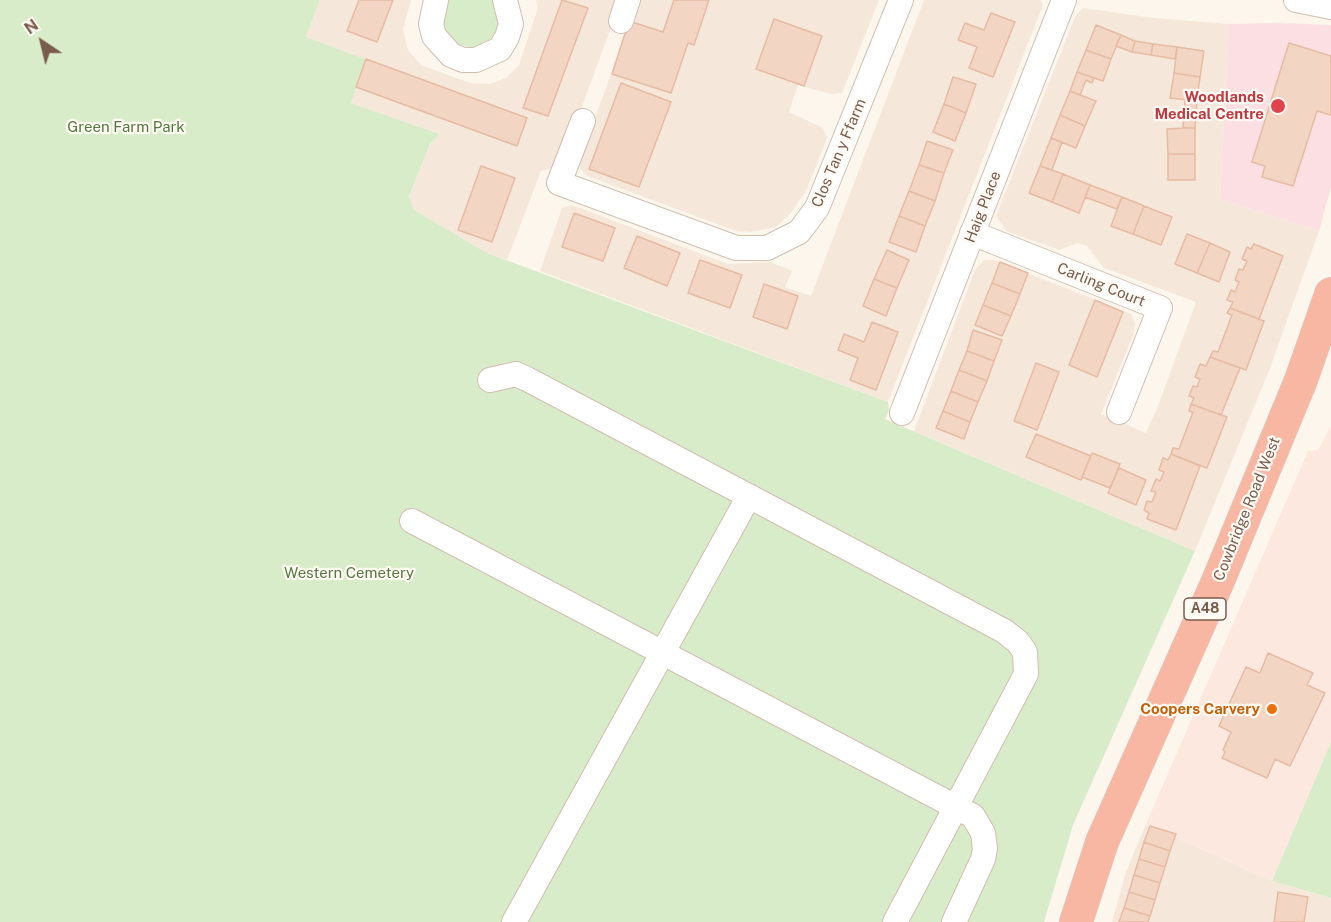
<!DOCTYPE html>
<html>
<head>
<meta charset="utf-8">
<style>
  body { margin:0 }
  #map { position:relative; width:1331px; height:922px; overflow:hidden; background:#fdf6ec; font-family:"Public Sans",sans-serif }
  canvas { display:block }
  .north { position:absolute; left:12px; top:12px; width:60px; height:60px; -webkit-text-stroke:4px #fffaf3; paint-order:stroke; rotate:325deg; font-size:16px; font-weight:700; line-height:24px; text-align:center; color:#7a5c4d }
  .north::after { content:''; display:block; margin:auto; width:21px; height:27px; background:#7a5c4d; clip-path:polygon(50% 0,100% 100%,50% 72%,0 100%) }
</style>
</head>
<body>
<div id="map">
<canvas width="1331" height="922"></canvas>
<div class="north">N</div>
</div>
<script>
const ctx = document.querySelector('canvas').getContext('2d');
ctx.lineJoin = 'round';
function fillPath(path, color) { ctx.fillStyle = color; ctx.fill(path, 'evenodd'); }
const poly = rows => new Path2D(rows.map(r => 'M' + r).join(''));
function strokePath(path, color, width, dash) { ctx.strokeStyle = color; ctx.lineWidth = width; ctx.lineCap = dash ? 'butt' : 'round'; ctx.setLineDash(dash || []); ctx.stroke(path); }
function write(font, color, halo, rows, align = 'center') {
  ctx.font = font + ' "Public Sans",sans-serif'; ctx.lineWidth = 4.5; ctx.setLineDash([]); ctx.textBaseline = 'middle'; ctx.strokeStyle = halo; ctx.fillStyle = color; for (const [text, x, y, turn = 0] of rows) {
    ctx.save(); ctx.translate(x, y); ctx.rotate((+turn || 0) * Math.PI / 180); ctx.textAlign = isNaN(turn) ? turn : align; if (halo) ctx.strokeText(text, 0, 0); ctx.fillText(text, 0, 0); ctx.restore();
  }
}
fillPath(poly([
  [320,0,411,0,403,29,408,50,421,65,470,83,490,84,506,78,519,65,538,8,536,0,621,0,560,167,541,171,507,260,487,253,414,210,409,198,430,144,440,134,351,103,366,59,306,37],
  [638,0,879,0,842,93,831,94,798,85,789,112,823,128,827,138,807,189,791,213,776,227,751,232,736,231,587,176,580,168,581,156],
  [924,0,1040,0,1043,5,888,402,540,271,562,208,572,205,728,264,770,262,792,271,785,287,811,296],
  [1083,8,1154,18,1229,24,1220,199,1319,231,1270,368,1195,551,914,431,975,270,984,260,995,260,1131,314,1135,323,1134,333,1101,414,1146,433,1158,406,1196,302,1104,268,1087,246,1078,243,1059,250,1006,231,996,216,1075,17],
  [1146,824,1272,881,1331,898,1331,922,1112,922,1126,872]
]), '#f5e8da');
fillPath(poly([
  [1331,426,1331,742,1272,881,1146,824,1308,451,1318,450]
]), '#fde8e0');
fillPath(poly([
  [1279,23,1331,25,1331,187,1319,231,1220,199,1229,24]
]), '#fbdfe3');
fillPath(poly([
  [0,0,320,0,306,37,366,59,351,103,440,134,430,144,409,197,414,210,487,253,888,402,889,410,885,419,1195,551,1073,825,1044,922,0,922],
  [449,0,493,0,497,6,500,24,491,40,474,48,456,44,444,29,442,20],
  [1331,742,1331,898,1272,881]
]), '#d8ecc9');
const building = poly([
  [359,0,393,0,377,42,347,31,359,0],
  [562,0,588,8,548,116,523,108,562,0],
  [674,0,709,0,694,45,688,43,671,93,612,74,629,21,663,32,674,0],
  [991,13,1015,22,993,77,969,68,977,47,958,40,965,23,984,30,991,13],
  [774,19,822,36,804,86,756,69,774,19],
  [1096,25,1121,35,1111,59,1086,50,1096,25],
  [1121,35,1135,41,1132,52,1116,46,1121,35],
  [1135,41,1153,44,1151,55,1132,52,1135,41],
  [1289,43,1331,56,1331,115,1317,111,1293,186,1262,177,1265,166,1252,162,1289,43],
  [1153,44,1177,47,1175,59,1151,55,1153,44],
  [1177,47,1204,51,1200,77,1174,73,1177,47],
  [1086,50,1111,59,1103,81,1077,72,1086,50],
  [366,59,527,118,517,146,356,87,366,59],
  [1077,72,1094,78,1092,83,1086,80,1080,95,1070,91,1077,72],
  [1174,73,1200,77,1197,101,1170,98,1174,73],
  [953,77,976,84,966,113,944,104,953,77],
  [621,83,671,102,639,187,589,169,621,83],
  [1070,91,1096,101,1085,126,1060,115,1070,91],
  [1185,100,1197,101,1195,128,1183,128,1185,100],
  [944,104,966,113,955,141,933,132,944,104],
  [1060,115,1085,126,1076,148,1051,138,1060,115],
  [1183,128,1195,128,1195,154,1168,154,1167,129,1183,128],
  [1051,138,1062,142,1052,170,1040,166,1051,138],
  [927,141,953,150,944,173,919,165,927,141],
  [1168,154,1195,154,1195,180,1168,180,1168,154],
  [919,165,944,173,935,201,909,191,919,165],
  [481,166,515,178,492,242,458,230,481,166],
  [1040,166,1063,174,1052,202,1029,193,1040,166],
  [1063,174,1090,185,1079,213,1052,202,1063,174],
  [1090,185,1122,197,1117,209,1085,197,1090,185],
  [909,191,935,201,925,226,899,216,909,191],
  [1122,197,1144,206,1133,234,1111,226,1122,197],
  [1144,206,1172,217,1161,245,1133,234,1144,206],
  [574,213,615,228,603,261,562,247,574,213],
  [899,216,925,226,916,252,889,242,899,216],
  [1187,234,1210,243,1197,273,1175,264,1187,234],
  [637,236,680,253,667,286,624,268,637,236],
  [1210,243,1230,252,1219,282,1197,273,1210,243],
  [1254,244,1283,256,1259,319,1230,308,1233,302,1227,300,1231,290,1235,292,1239,282,1235,280,1239,269,1243,270,1247,261,1242,259,1247,247,1251,249,1254,244],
  [887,250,909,260,897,288,874,279,887,250],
  [700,260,742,275,730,308,688,293,700,260],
  [1000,262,1028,273,1020,294,992,283,1000,262],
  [874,279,897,288,886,316,863,306,874,279],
  [992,283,1020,294,1011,316,983,305,992,283],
  [764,284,798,296,787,329,753,317,764,284],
  [1095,300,1123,312,1097,377,1069,365,1095,300],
  [983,305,1011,316,1002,336,975,325,983,305],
  [1230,308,1264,321,1246,370,1210,357,1213,351,1218,352,1232,315,1227,313,1230,308],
  [872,322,898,332,876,390,850,380,858,358,838,350,844,334,864,342,872,322],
  [973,330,1002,340,994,361,967,351,973,330],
  [967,351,994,361,987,381,959,370,967,351],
  [1210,357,1240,368,1221,415,1191,404,1194,398,1189,396,1193,386,1197,387,1200,379,1195,377,1200,364,1206,366,1210,357],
  [1036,363,1059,372,1037,430,1014,421,1036,363],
  [959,370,987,381,978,402,951,391,959,370],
  [951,391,978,402,970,422,943,411,951,391],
  [1191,404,1227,417,1207,468,1171,454,1173,448,1179,449,1193,412,1189,411,1191,404],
  [943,411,970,422,964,439,936,428,943,411],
  [1036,434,1091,456,1081,480,1026,457,1036,434],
  [1092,453,1120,464,1110,488,1082,477,1092,453],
  [1171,454,1200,466,1176,530,1147,519,1149,513,1144,510,1147,501,1152,502,1156,492,1151,491,1156,479,1160,481,1164,472,1159,470,1163,458,1168,460,1171,454],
  [1119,468,1146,480,1136,505,1108,493,1119,468],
  [1268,653,1313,673,1307,685,1325,693,1290,766,1275,759,1267,778,1222,758,1225,752,1223,750,1231,732,1219,726,1246,667,1260,673,1268,653],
  [1150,826,1176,834,1170,851,1144,842,1150,826],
  [1144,842,1170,851,1165,867,1139,859,1144,842],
  [1139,859,1165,867,1160,883,1134,875,1139,859],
  [1134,875,1160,883,1155,900,1129,892,1134,875],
  [1129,892,1155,900,1150,916,1124,908,1129,892],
  [1278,892,1308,897,1304,922,1274,922,1278,892],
  [1124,908,1150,916,1148,922,1119,922,1124,908]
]);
fillPath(building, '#f3d5c3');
strokePath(building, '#e6bba3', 1.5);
const minor = poly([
  [436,0,431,24,434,36,451,55,463,60,476,60,500,49,507,37,511,24,505,0],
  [1296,0,1331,7],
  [621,21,628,0],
  [583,121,559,183,736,248,767,248,799,232,817,208,901,0],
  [972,233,1160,308,1119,412],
  [490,380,516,374,527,379,1004,631,1018,642,1025,652,1026,674,895,922],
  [902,413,1064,0],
  [412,521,973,816,983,833,985,849,983,859,954,922],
  [514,922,749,496]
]);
const highway = poly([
  [1076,922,1102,842,1218,581,1301,380,1331,294]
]);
strokePath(minor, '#d1beb0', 26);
strokePath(highway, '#dad1cd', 34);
strokePath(minor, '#fff', 24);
strokePath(highway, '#f7b7a3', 33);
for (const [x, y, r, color] of [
  [1278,106,8,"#e0444e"],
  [1272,709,6,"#e8710a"]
]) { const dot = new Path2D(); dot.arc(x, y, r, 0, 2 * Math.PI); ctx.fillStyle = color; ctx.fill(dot); strokePath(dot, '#fffaf3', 2); }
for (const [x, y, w] of [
  [1205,609,42]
]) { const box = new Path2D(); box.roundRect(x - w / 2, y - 11, w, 22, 4.5); ctx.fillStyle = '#fffaf3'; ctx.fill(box); strokePath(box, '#7a5c4d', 1.5); }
write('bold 14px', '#7a5c4d', null, [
  ["A48",1205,609]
]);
write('bold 15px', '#be3a42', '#fffaf3', [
  ["Woodlands",1264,97],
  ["Medical Centre",1264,114]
], 'right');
write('15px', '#537a41', '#fffaf3', [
  ["Green Farm Park",126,127],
  ["Western Cemetery",349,573]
]);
write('15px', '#7a5c4d', '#fffaf3', [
  ["Clos Tan y Ffarm",839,153,-67],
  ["Haig Place",983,207,-69],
  ["Carling Court",1101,285,22],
  ["Cowbridge Road West",1247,509,-68]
]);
write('bold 15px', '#c56008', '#fffaf3', [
  ["Coopers Carvery",1260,709]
], 'right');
</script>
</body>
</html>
